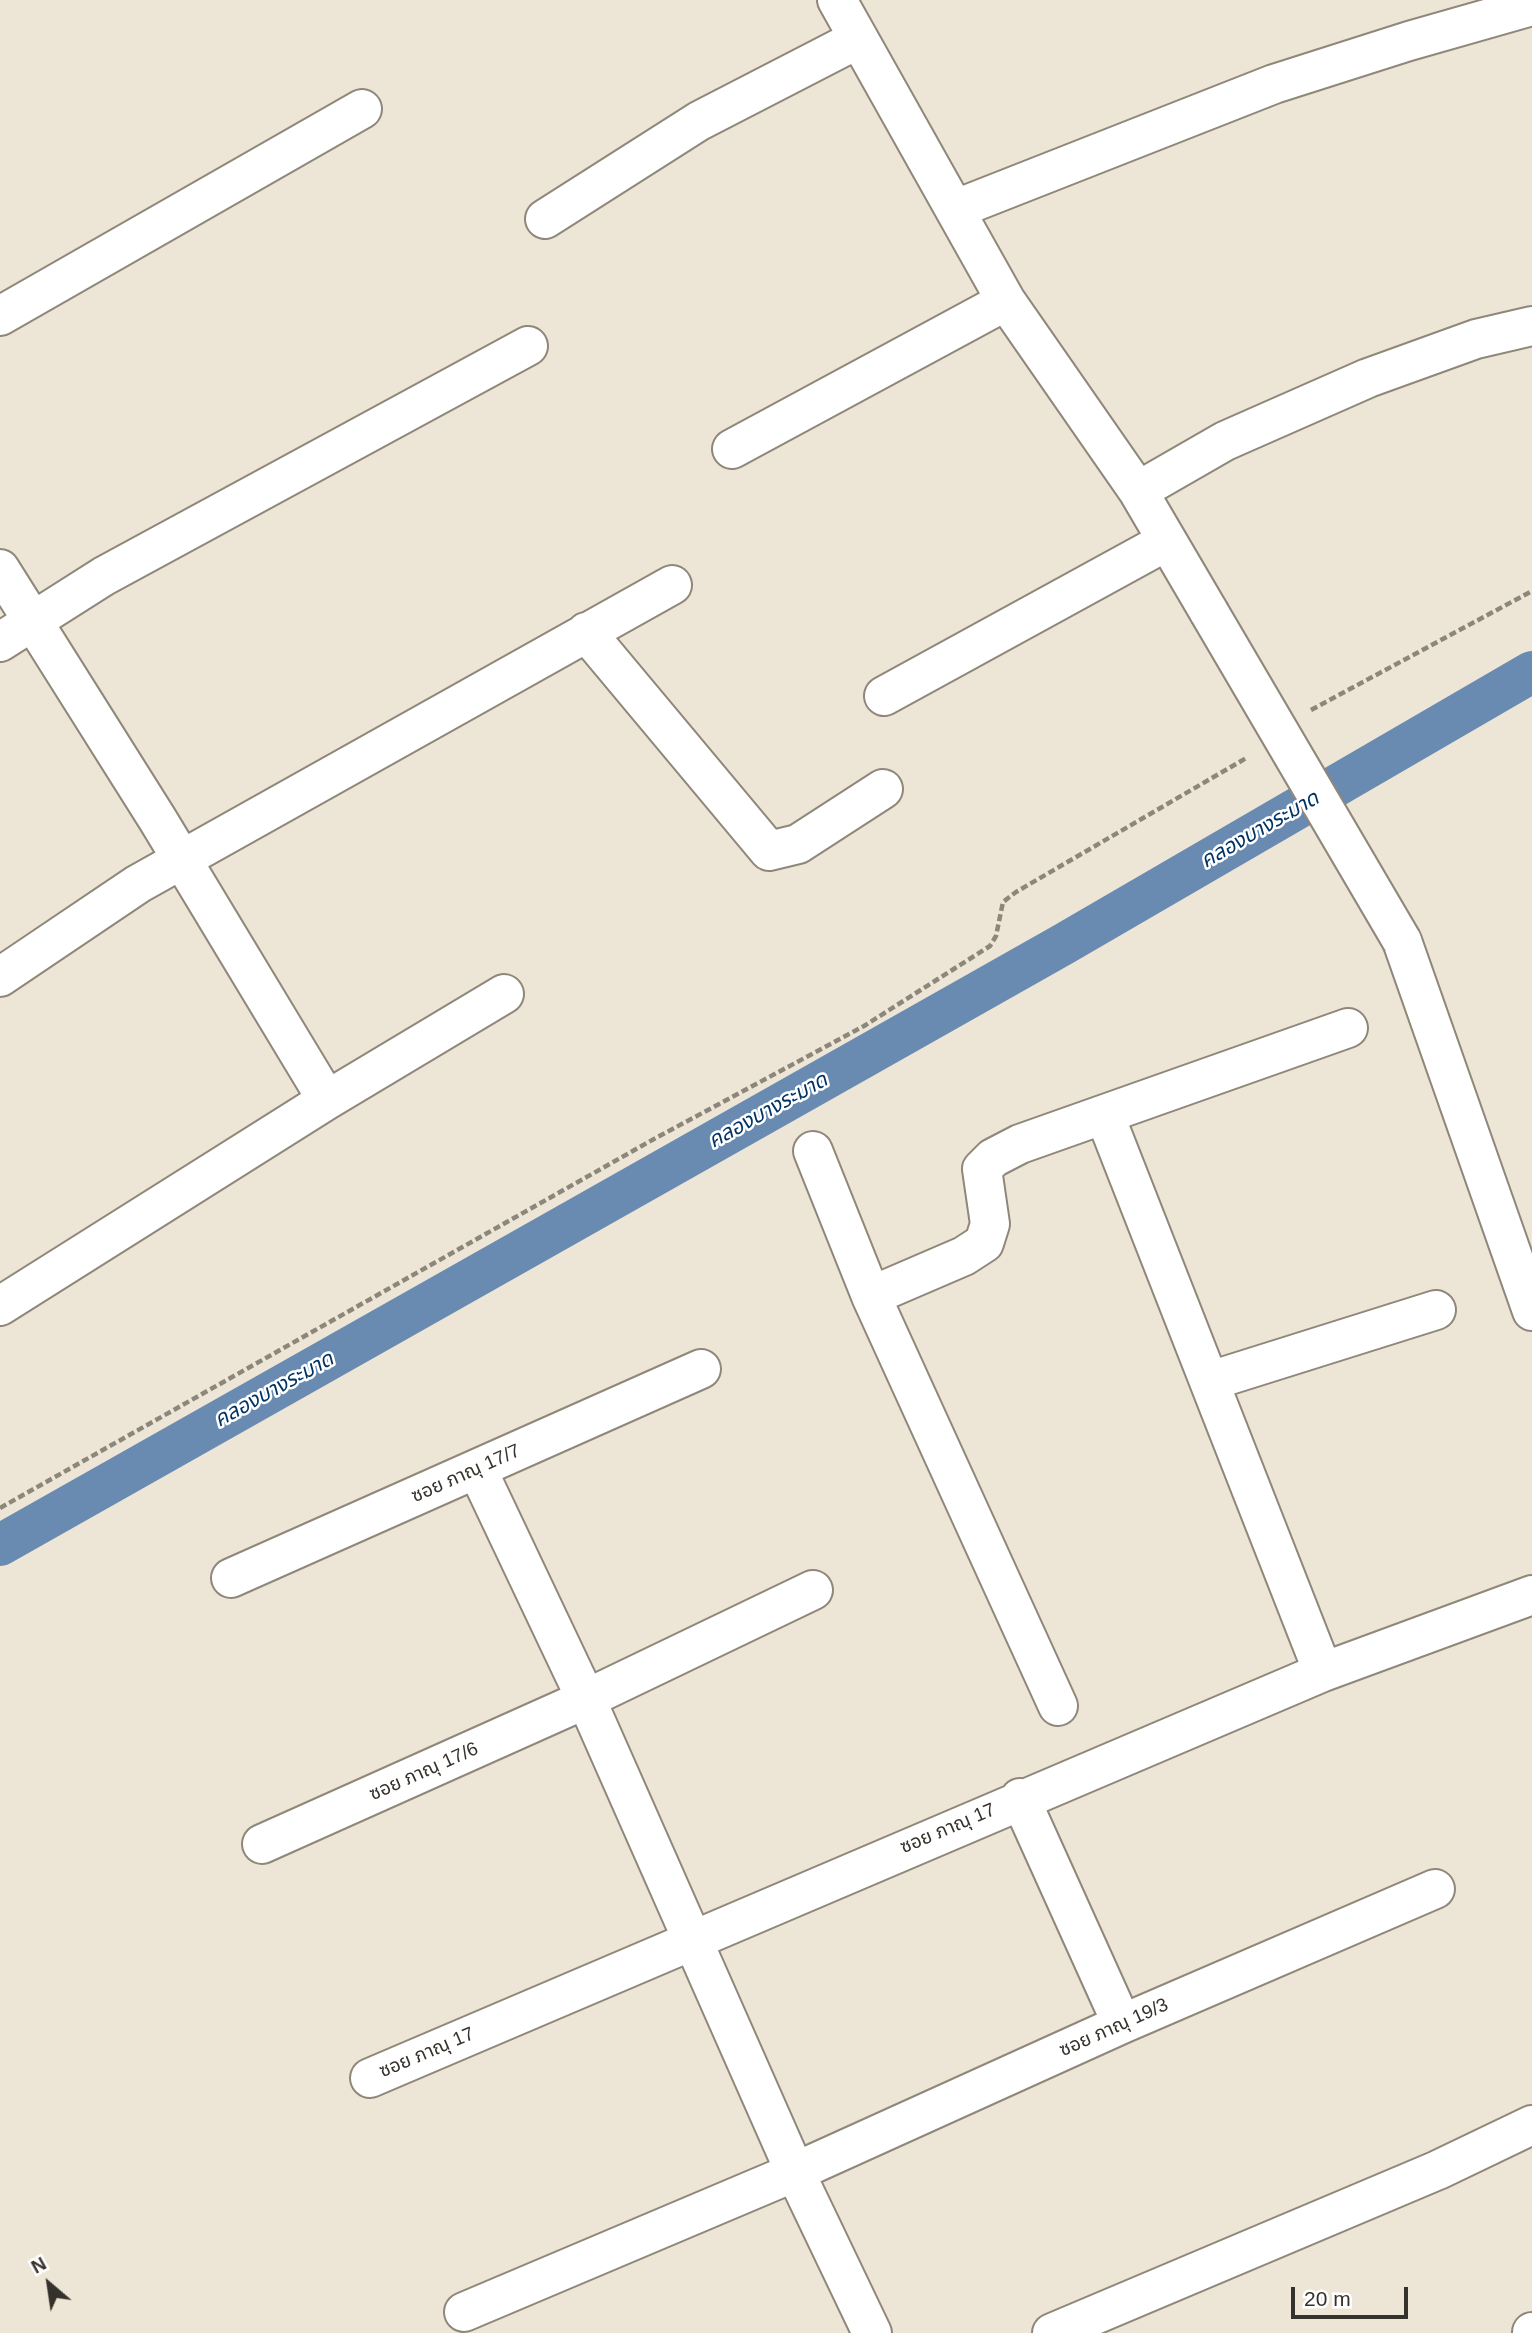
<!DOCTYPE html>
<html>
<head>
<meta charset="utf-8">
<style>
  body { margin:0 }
  #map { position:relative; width:1532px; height:2333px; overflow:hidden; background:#ede5d5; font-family:Arial,sans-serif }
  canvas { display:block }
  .north { position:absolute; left:14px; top:2249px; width:70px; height:70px; -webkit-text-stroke:5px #fff; paint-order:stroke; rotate:331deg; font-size:19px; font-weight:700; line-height:28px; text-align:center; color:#35312b }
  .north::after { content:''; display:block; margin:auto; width:24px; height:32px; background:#35312b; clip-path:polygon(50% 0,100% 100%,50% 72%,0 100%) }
  .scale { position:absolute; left:1291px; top:2287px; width:117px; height:32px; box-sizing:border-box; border:4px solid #35312b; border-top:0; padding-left:9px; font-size:21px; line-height:24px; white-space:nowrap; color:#35312b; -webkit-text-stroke:5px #fff; paint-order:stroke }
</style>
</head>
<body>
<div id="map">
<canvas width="1532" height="2333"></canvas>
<div class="north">N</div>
<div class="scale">20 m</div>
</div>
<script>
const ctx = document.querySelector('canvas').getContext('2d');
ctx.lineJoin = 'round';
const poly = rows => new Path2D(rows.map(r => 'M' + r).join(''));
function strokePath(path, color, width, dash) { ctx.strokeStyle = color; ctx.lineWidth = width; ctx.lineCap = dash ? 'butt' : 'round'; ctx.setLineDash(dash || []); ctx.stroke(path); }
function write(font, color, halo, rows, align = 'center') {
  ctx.font = font + ' Arial,"Noto Sans Thai",sans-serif'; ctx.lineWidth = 5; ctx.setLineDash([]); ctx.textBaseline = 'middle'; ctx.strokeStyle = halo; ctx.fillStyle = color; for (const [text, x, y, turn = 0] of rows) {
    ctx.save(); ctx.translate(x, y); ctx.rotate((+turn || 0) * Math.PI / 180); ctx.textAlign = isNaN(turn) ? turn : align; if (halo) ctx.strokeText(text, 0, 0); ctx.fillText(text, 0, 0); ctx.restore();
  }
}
strokePath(poly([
  [0,1545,1062,945,1532,672]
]), '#698ab1', 42);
const minor = poly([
  [837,0,1006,301,1138,491,1209,612],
  [956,209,1274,84,1409,41,1532,6],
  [545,219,699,121,858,39],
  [0,316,362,109],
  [732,449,1006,301],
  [1138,491,1225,441,1368,378,1476,339,1532,326],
  [0,569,158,820,327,1100],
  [586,632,769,851,798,844,883,789],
  [0,642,104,576,528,346],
  [884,696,1167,541],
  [1402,941,1532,1311],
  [0,977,138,884,672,585],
  [1105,1116,1323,1672],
  [813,1151,871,1296,1058,1706],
  [871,1296,964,1256,984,1243,990,1224,982,1169,993,1158,1020,1144,1348,1028],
  [0,1306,327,1100,504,994],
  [1210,1381,1436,1310],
  [477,1469,586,1699,795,2172,872,2333],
  [231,1578,701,1369],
  [1020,1798,1122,2024],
  [262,1844,586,1699,813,1590],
  [370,2078,1323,1672,1532,1595],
  [464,2312,795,2172,1122,2024,1435,1889],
  [1052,2333,1438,2170,1532,2125],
  [1532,2333,1532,2332]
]);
strokePath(minor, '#8f877a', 42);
strokePath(poly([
  [1311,710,1532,591],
  [0,1508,654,1139,864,1026,990,946,996,936,1003,902,1016,892,1248,757]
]), '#8c867b', 4.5, [7, 3.5]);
strokePath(minor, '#fff', 38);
const minorBridge = poly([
  [1209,612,1402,941]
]);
strokePath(minorBridge, '#8f877a', 42, []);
strokePath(minorBridge, '#fff', 38);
write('19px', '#35312b', '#fff', [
  ["ซอย ภาณุ 17/7",466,1474,-24],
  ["ซอย ภาณุ 17/6",424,1772,-24],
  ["ซอย ภาณุ 17",948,1829,-23],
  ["ซอย ภาณุ 19/3",1114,2028,-24],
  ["ซอย ภาณุ 17",427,2053,-23]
]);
write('italic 21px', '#003364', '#fff', [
  ["คลองบางระมาด",1260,830,-30],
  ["คลองบางระมาด",768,1111,-29],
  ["คลองบางระมาด",274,1390,-29]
]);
</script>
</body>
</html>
